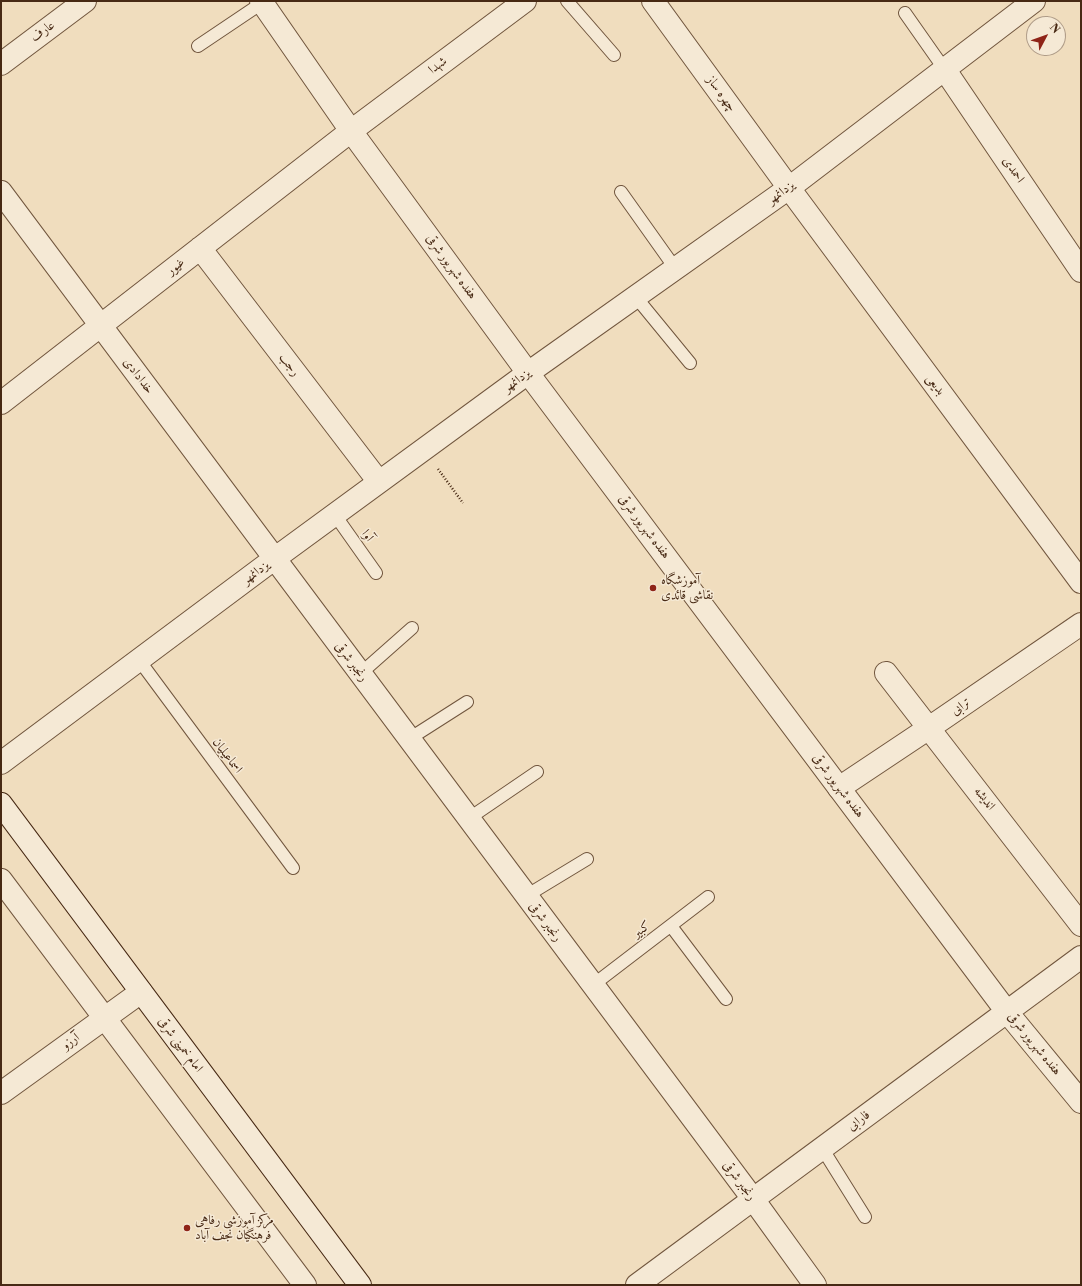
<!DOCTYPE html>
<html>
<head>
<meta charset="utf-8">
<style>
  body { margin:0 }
  #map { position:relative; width:1082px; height:1286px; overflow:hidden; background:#f0ddbe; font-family:"Libre Bodoni",serif }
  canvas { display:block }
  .frame { position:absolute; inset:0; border:2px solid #472914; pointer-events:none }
  .north { position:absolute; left:1026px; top:16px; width:40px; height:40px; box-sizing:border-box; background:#f5e9d5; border:1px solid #af9c88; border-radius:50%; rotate:49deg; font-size:11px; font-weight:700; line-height:16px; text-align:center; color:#472914 }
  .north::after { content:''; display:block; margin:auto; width:14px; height:18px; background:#8f2418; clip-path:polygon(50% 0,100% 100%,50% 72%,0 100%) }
</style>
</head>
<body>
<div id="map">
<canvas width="1082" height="1286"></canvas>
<div class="frame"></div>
<div class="north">N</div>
</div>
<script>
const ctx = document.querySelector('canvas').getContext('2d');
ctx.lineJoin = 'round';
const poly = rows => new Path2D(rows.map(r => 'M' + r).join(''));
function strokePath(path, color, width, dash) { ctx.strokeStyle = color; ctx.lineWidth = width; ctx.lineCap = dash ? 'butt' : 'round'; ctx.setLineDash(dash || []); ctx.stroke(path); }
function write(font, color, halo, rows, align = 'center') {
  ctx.font = font + ' "Libre Bodoni",Amiri,serif'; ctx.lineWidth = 3; ctx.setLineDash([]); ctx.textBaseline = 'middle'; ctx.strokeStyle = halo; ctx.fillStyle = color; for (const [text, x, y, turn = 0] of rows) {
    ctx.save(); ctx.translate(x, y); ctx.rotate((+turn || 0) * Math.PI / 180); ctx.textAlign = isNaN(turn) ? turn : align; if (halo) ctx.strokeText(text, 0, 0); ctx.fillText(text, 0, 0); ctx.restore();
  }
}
const service = poly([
  [567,1,614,55],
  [905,13,945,70],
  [198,46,262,3],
  [621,192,675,268],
  [635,296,690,363],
  [335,515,376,573],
  [139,660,293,868],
  [360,674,412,628],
  [409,739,467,702],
  [468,819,537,772],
  [526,896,587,859],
  [671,926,726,999],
  [593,985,708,897],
  [822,1148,865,1217]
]);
const minor = poly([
  [653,1,789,188,1081,582],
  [1,64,85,1],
  [945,70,1081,271],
  [1,192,753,1199,815,1285],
  [200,248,379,482],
  [1,403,351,131,525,1],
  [886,673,1081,925],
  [1,763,274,559,528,373,789,188,1034,1],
  [839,788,929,728,1081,624],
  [1,880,305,1285],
  [1,1093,141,992]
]);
const tertiary = poly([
  [261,1,351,131,528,373,1007,1012,1081,1102],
  [637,1285,1081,957]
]);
const secondary = poly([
  [1,804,360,1285]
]);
strokePath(service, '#71563e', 14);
strokePath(minor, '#71563e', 24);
strokePath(tertiary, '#71563e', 24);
strokePath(secondary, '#472914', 24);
strokePath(poly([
  [438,469,463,503]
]), '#472914', 2.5, [1, 2]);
strokePath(service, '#f5e9d5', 12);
strokePath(minor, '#f5e9d5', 22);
strokePath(tertiary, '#f5e9d5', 22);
strokePath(secondary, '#f5e9d5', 22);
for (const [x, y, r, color] of [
  [653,588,4,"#8f2418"],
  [187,1228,4,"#8f2418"]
]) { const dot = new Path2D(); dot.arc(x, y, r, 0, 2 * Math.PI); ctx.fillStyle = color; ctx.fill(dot); strokePath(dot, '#f5e9d5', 1.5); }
write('13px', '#472914', '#f5e9d5', [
  ["عارف",43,32,-37],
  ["شهدا",438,66,-37],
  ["چهره ساز",721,94,54],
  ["احمدی",1013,170,56],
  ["یزدانمهر",781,193,-36],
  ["غیور",176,267,-38],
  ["هفده شهریور شرقی",451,267,54],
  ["رجب",289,365,53],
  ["خدادادی",138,376,53],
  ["یزدانمهر",517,381,-36],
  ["بدیعی",935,385,53],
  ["هفده شهریور شرقی",644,527,53],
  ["آوا",367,536,55],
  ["یزدانمهر",256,573,-37],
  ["رنجبر شرقی",351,662,53],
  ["ترابی",961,707,-35],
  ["اسماعیلیان",227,756,53],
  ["هفده شهریور شرقی",838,786,53],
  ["اندیشه",984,799,52],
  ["رنجبر شرقی",545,922,53],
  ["کبیر",642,930,-37],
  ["آرزو",71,1042,-36],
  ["هفده شهریور شرقی",1034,1044,51],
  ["امام خمینی شرقی",180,1045,53],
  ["فارابی",859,1121,-36],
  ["رنجبر شرقی",739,1181,53]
]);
write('13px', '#472914', '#f5e9d5', [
  ["آموزشگاه",661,581],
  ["نقاشی قائدی",661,596],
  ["مرکز آموزشی رفاهی",195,1221],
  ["فرهنگیان نجف آباد",195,1236]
], 'left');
</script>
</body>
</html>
